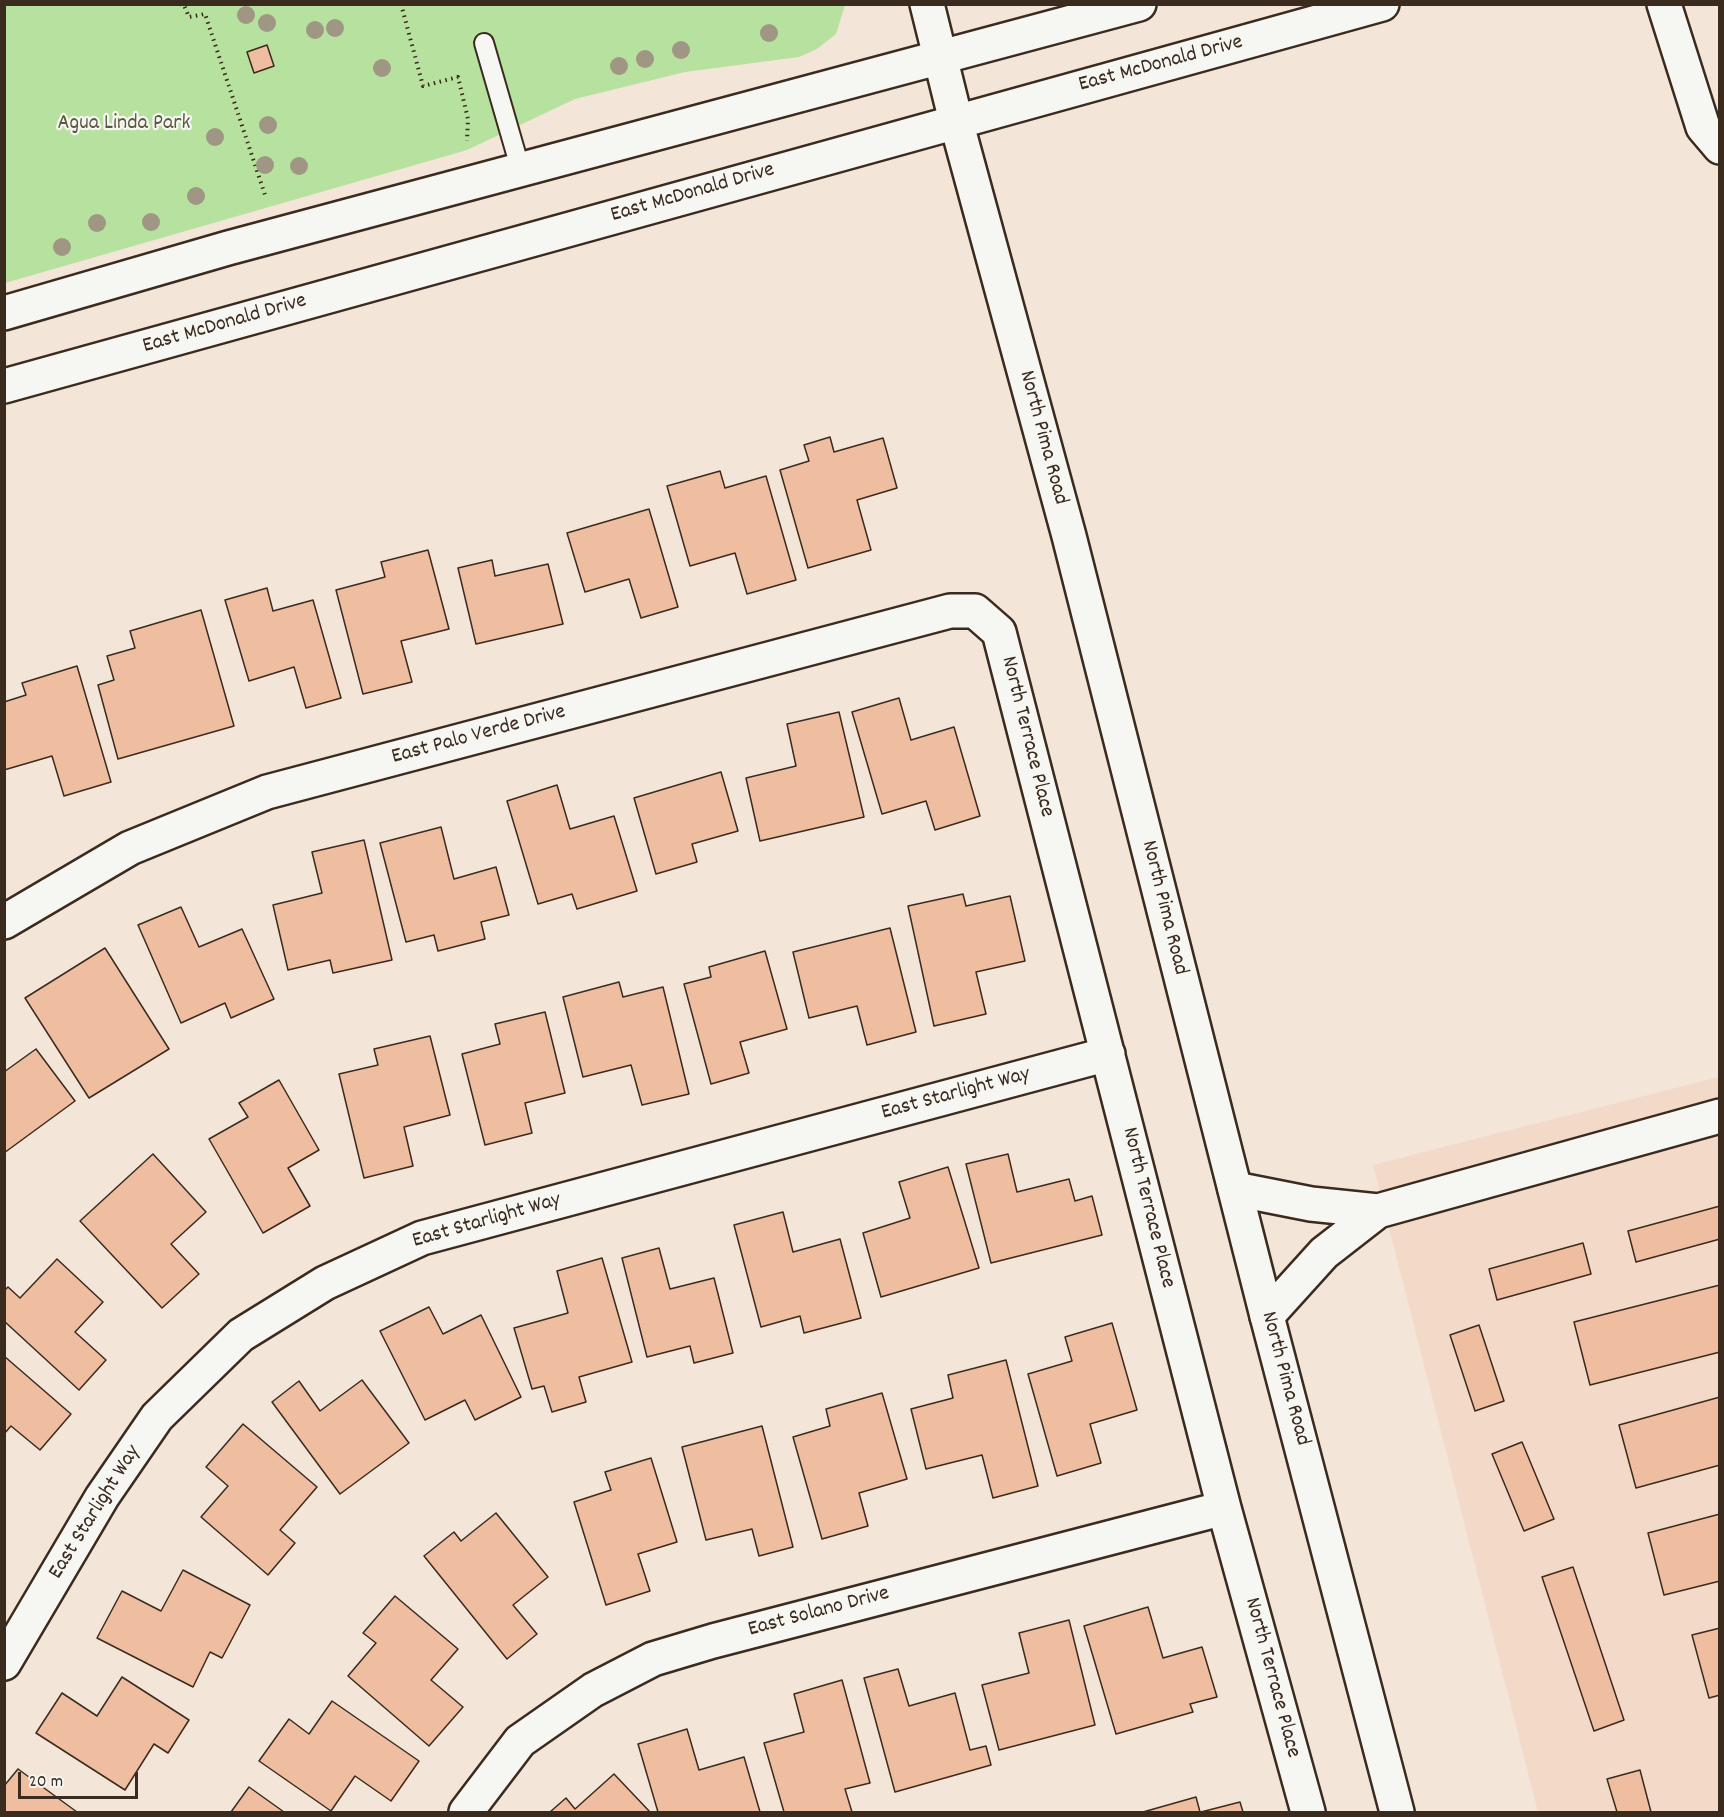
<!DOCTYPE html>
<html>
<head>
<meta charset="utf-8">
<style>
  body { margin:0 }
  #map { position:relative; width:1724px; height:1817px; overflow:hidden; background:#f4e5d9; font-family:Dekko,sans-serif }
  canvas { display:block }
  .frame { position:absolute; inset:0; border:6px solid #3b2a1e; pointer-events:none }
  .scale { position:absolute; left:18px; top:1772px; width:120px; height:27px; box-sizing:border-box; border:3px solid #3b2a1e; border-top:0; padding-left:8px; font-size:18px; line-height:21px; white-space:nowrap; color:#3b2a1e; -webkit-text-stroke:4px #f6f6f2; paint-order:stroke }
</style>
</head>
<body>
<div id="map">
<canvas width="1724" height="1817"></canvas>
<div class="frame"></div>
<div class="scale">20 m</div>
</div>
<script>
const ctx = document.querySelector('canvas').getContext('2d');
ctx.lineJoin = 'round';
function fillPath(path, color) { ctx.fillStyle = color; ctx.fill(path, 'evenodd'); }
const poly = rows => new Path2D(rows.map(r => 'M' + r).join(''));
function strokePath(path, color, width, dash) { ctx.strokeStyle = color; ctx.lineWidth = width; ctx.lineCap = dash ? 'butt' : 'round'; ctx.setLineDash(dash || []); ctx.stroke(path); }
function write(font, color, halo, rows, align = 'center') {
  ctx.font = font + ' Dekko,sans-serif'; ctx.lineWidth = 4.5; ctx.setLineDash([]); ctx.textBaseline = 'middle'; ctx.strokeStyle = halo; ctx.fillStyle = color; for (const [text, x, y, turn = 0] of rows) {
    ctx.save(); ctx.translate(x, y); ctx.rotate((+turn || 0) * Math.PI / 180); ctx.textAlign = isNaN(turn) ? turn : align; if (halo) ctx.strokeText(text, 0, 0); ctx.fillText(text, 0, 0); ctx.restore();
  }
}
fillPath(poly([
  [1719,1077,1719,1812,1538,1812,1373,1165]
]), '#f2d9c8');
fillPath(poly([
  [5,5,845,5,836,34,817,49,799,57,685,72,575,99,467,150,5,283]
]), '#b7e19e');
const building = poly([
  [267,45,274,66,254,73,247,52,267,45],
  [830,437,834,452,883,438,897,488,857,500,871,550,808,568,780,470,809,461,804,445,830,437],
  [720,471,725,488,766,476,796,580,747,594,735,553,690,566,667,486,720,471],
  [649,509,678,607,641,618,629,579,585,592,567,533,649,509],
  [428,550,449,629,401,641,412,682,363,694,336,590,385,577,381,562,428,550],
  [492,560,495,576,548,564,563,624,476,644,458,568,492,560],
  [267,588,273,611,313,600,341,698,306,708,294,667,249,681,225,600,267,588],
  [201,610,234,726,118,759,98,685,114,680,107,656,135,648,130,631,201,610],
  [77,666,111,782,64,796,52,756,4,770,4,702,26,695,22,683,77,666],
  [899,698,911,740,954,727,980,816,935,830,926,801,882,814,852,712,899,698],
  [839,712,864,817,760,841,746,778,796,766,787,724,839,712],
  [721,772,738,831,692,844,697,862,656,874,634,798,721,772],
  [557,785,570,829,614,816,637,891,577,909,572,894,538,904,507,801,557,785],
  [441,827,454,879,496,867,509,915,481,922,485,939,438,951,434,935,406,942,380,843,441,827],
  [364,840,392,960,333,973,330,960,288,970,273,905,322,893,312,852,364,840],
  [963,894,966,906,1010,896,1025,961,976,972,986,1014,934,1026,908,906,963,894],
  [181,907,199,947,242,929,274,999,231,1018,225,1003,181,1023,138,925,181,907],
  [890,928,916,1032,867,1045,857,1006,809,1018,793,952,890,928],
  [105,948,169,1049,89,1098,25,998,105,948],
  [765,951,787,1029,740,1042,749,1073,711,1084,684,984,711,977,709,967,765,951],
  [619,982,623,997,663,987,689,1094,642,1105,631,1065,583,1077,563,997,619,982],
  [545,1012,565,1093,525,1103,532,1133,485,1145,462,1054,500,1044,495,1024,545,1012],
  [430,1036,450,1115,404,1127,413,1166,364,1178,339,1074,378,1065,374,1049,430,1036],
  [36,1049,75,1101,4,1153,4,1072,36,1049],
  [279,1080,319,1150,288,1168,310,1206,263,1233,209,1139,248,1117,239,1103,279,1080],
  [153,1154,206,1212,171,1244,199,1274,162,1308,80,1221,153,1154],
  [1008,1154,1017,1192,1069,1179,1075,1201,1092,1196,1102,1235,991,1263,966,1164,1008,1154],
  [948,1167,979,1268,881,1297,863,1233,910,1218,899,1182,948,1167],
  [1720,1206,1720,1239,1636,1262,1628,1231,1720,1206],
  [783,1212,793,1252,840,1239,861,1318,804,1333,800,1316,761,1327,734,1225,783,1212],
  [1583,1243,1591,1274,1497,1300,1489,1269,1583,1243],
  [659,1248,670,1289,714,1278,733,1353,694,1363,690,1346,647,1357,622,1258,659,1248],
  [602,1258,632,1362,579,1377,586,1402,552,1412,544,1386,532,1389,514,1328,568,1313,557,1271,602,1258],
  [57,1259,103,1302,75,1332,106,1360,79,1390,4,1321,4,1291,8,1287,20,1298,57,1259],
  [1720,1285,1720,1352,1590,1385,1574,1322,1720,1285],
  [429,1307,443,1334,481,1315,521,1397,475,1420,465,1400,425,1420,380,1331,429,1307],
  [1112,1323,1137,1410,1090,1424,1101,1463,1057,1476,1028,1374,1072,1361,1065,1337,1112,1323],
  [1479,1325,1504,1401,1475,1411,1450,1335,1479,1325],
  [4,1356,71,1414,40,1450,11,1426,4,1434,4,1356],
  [1006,1360,1038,1486,993,1498,982,1455,926,1469,911,1409,953,1398,948,1375,1006,1360],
  [362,1380,409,1443,340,1494,272,1402,299,1381,320,1411,362,1380],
  [882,1393,907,1479,859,1493,868,1526,822,1539,793,1437,830,1426,826,1409,882,1393],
  [1720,1397,1720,1465,1636,1488,1619,1425,1720,1397],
  [243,1424,317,1487,280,1530,295,1543,268,1575,201,1517,228,1486,206,1467,243,1424],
  [762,1426,793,1547,759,1556,752,1529,706,1540,682,1447,762,1426],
  [1522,1442,1554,1519,1524,1531,1492,1454,1522,1442],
  [651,1458,677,1542,638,1554,650,1591,606,1605,574,1502,611,1490,605,1472,651,1458],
  [496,1513,548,1577,513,1605,537,1634,507,1659,424,1556,454,1532,461,1541,496,1513],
  [1720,1514,1720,1581,1664,1595,1648,1533,1720,1514],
  [1573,1567,1624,1720,1594,1731,1542,1577,1573,1567],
  [183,1570,250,1605,222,1658,210,1652,193,1687,97,1638,122,1591,161,1611,183,1570],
  [395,1596,458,1649,431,1680,463,1707,429,1746,348,1676,376,1643,363,1633,395,1596],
  [1148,1607,1163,1658,1202,1647,1217,1697,1190,1704,1193,1712,1116,1734,1084,1626,1148,1607],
  [1069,1620,1095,1725,999,1750,982,1685,1029,1673,1019,1633,1069,1620],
  [1720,1628,1720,1695,1709,1698,1692,1635,1720,1628],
  [898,1669,909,1706,955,1693,970,1750,986,1746,991,1765,895,1792,864,1678,898,1669],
  [122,1677,189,1720,168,1753,154,1744,125,1790,36,1733,62,1693,97,1716,122,1677],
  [842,1680,870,1783,845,1789,852,1812,784,1812,764,1743,804,1732,794,1694,842,1680],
  [332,1701,419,1761,391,1801,355,1776,331,1811,259,1761,289,1719,309,1734,332,1701],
  [687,1729,699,1770,744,1757,760,1812,658,1812,638,1744,687,1729],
  [18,1769,77,1812,4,1812,4,1786,18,1769],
  [1640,1770,1651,1812,1617,1812,1607,1779,1640,1770],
  [614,1774,650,1812,550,1812,566,1798,575,1809,614,1774],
  [249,1787,284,1812,231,1812,249,1787],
  [1196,1797,1200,1812,1143,1812,1196,1797],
  [1240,1802,1243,1812,1201,1812,1240,1802]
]);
fillPath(building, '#efbda0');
strokePath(building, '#3b2a1e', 1.5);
const service = poly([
  [484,43,521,171]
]);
const minor = poly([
  [1664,4,1703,127,1720,147],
  [4,922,130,848,267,792,950,611,975,611,999,632,1224,1508,1308,1812],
  [1235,1189,1311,1204,1378,1211,1720,1116],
  [1267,1316,1324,1253,1378,1211],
  [4,1663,102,1497,157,1417,241,1335,325,1283,422,1238,1108,1054],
  [466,1812,520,1741,593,1690,653,1659,713,1641,1224,1508]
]);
const secondary = poly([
  [927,4,956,121,1069,536,1267,1316,1397,1812],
  [4,313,228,248,1139,4],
  [4,386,1382,4]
]);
strokePath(service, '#3b2a1e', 22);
strokePath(minor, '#3b2a1e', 38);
strokePath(secondary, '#3b2a1e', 38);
strokePath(poly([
  [180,4,184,5,189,17,205,14,266,198],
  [401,4,423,86,458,77,468,119,467,141]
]), '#3b2a1e', 4, [1.5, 4.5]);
strokePath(service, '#f6f6f2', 18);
strokePath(minor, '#f6f6f2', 33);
strokePath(secondary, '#f6f6f2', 33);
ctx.fillStyle = '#9f9784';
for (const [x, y] of [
  [246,15],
  [267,23],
  [335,28],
  [315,30],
  [769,33],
  [681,50],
  [645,59],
  [619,66],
  [382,68],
  [268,125],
  [215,137],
  [265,165],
  [299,166],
  [196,196],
  [151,222],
  [97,223],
  [62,247]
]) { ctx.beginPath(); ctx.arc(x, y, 9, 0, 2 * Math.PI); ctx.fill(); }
write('22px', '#3b2a1e', '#f6f6f2', [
  ["East McDonald Drive",1161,65,-15],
  ["East McDonald Drive",693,194,-16],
  ["East McDonald Drive",225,325,-16],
  ["North Pima Road",1042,438,75],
  ["East Palo Verde Drive",479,736,-15],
  ["North Terrace Place",1026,737,76],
  ["North Pima Road",1163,908,76],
  ["East Starlight Way",956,1095,-15],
  ["North Terrace Place",1147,1208,76],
  ["East Starlight Way",487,1222,-16],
  ["North Pima Road",1284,1379,75],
  ["East Starlight Way",96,1513,-58],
  ["East Solano Drive",819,1613,-15],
  ["North Terrace Place",1271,1678,75]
]);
write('22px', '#5a583e', '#f6f6f2', [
  ["Agua Linda Park",124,125]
]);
</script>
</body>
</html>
